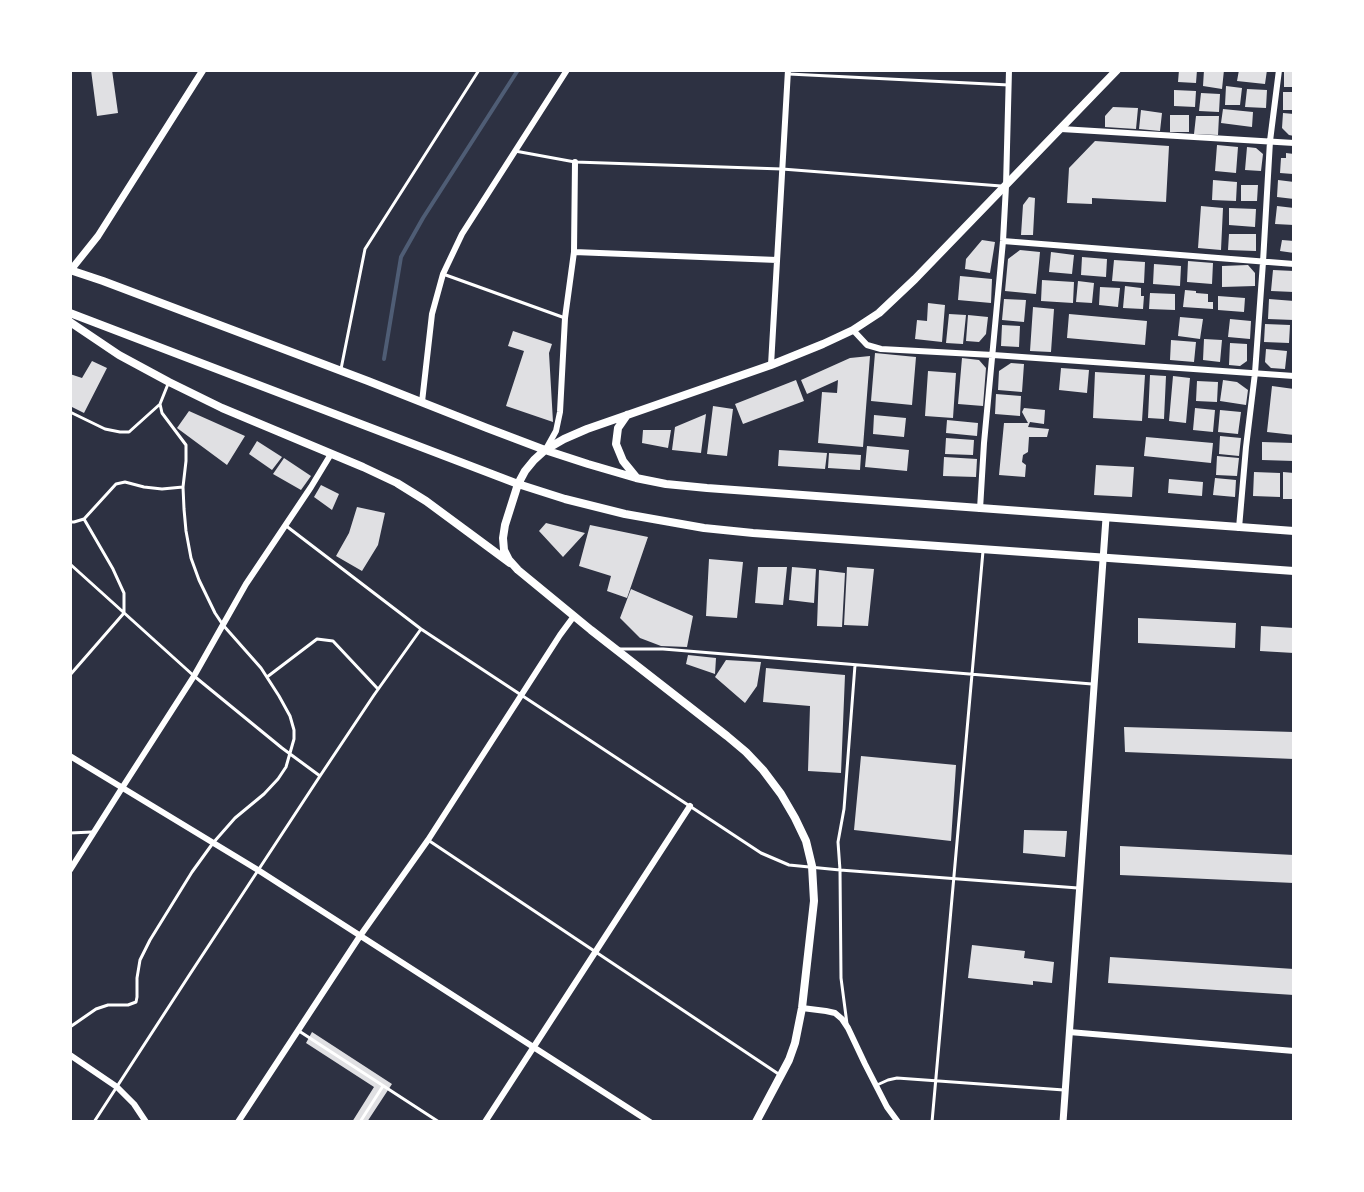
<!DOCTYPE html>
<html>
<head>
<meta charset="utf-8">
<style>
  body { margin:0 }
  #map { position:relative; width:1364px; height:1192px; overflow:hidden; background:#2d3142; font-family:Overpass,sans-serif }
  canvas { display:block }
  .frame { position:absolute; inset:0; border:72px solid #fff; pointer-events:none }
</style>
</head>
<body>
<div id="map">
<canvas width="1364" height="1192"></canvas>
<div class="frame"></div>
</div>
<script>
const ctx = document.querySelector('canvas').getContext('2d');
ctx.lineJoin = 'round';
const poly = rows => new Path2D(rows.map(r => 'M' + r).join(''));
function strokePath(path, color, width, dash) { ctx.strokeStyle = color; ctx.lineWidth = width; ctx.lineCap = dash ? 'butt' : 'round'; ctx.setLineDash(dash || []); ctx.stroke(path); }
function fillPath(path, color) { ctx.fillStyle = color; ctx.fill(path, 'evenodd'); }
strokePath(poly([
  [384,359,401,257,423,218,518,70]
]), '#4f5d75', 4);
fillPath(poly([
  [91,70,112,70,118,113,97,116],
  [1179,70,1197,70,1196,83,1178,82],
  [1204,70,1224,70,1222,89,1203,86],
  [1239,70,1267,70,1265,84,1237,81],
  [1284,71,1294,71,1294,87,1284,87],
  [1226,86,1242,88,1240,105,1225,105],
  [1247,89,1267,90,1266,108,1245,107],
  [1174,90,1196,91,1195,107,1174,106],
  [1283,92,1294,92,1294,110,1283,110],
  [1201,93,1220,94,1219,112,1199,111],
  [1113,107,1138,108,1136,129,1105,127,1105,116],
  [1223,109,1253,112,1252,127,1221,123],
  [1141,110,1162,113,1160,131,1139,129],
  [1283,113,1294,114,1294,136,1289,135,1282,128],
  [1170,115,1189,115,1189,132,1170,132],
  [1196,116,1219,116,1218,135,1194,134],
  [1095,141,1169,146,1166,202,1092,198,1092,204,1067,203,1069,168],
  [1217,145,1238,147,1236,173,1215,171],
  [1247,147,1256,148,1263,154,1261,171,1245,170],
  [1286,153,1294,154,1293,174,1280,173,1281,158,1286,158],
  [1213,180,1237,182,1236,201,1212,200],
  [1278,180,1294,182,1294,199,1277,197],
  [1241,185,1258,185,1257,201,1241,201],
  [1029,197,1035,198,1033,235,1021,235,1023,205],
  [1201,206,1223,208,1221,250,1198,248],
  [1277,206,1294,208,1294,225,1275,224],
  [1229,208,1256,209,1255,227,1229,225],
  [1229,234,1256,234,1256,251,1228,250],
  [982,240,995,242,990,273,965,269,966,259],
  [1282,240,1294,241,1294,253,1280,251],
  [1020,250,1040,252,1036,294,1005,291,1008,259],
  [1051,252,1074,255,1072,274,1049,272],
  [1082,257,1107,259,1106,277,1081,275],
  [1114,260,1145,262,1144,283,1112,281],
  [1188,261,1213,263,1212,284,1187,282],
  [1154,264,1181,266,1180,286,1153,284],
  [1248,265,1255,273,1255,286,1222,287,1222,266],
  [1273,270,1294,271,1294,292,1271,291],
  [960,276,992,279,991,303,958,300],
  [1042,280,1074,282,1073,303,1041,301],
  [1078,281,1094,283,1092,303,1076,302],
  [1125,286,1141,288,1141,296,1144,296,1143,309,1123,308],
  [1100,287,1120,288,1118,307,1099,305],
  [1185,290,1196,291,1196,293,1208,294,1208,302,1213,302,1213,309,1183,307],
  [1150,293,1175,294,1175,310,1149,309],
  [1218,296,1245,298,1244,312,1218,310],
  [1004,299,1026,300,1024,322,1002,320],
  [1269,299,1294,301,1294,320,1268,319],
  [928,303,945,305,942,342,915,339,917,320,927,321],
  [1033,307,1054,309,1051,352,1030,351],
  [949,314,966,315,963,344,946,343],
  [1069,314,1147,321,1145,345,1067,338],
  [968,315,988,317,986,334,979,342,966,341],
  [1180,317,1203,319,1200,339,1178,336],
  [1230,319,1251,321,1250,339,1228,337],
  [1265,324,1290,325,1289,343,1264,342],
  [1002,325,1020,326,1019,347,1001,346],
  [513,331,552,344,549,353,553,422,506,406,524,351,508,346],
  [1204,339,1222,340,1220,362,1203,360],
  [1171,340,1196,342,1194,362,1170,360],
  [1230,343,1247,344,1247,361,1240,366,1229,365],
  [1266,349,1287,351,1285,369,1271,368,1265,362],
  [875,353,916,357,912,405,871,401],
  [870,356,863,447,818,443,822,392,837,393,838,380,807,394,801,380,850,358],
  [962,358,979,360,986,368,983,406,958,404],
  [92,361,107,368,84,413,70,406,70,374,82,378],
  [1011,363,1024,364,1022,392,998,390,999,371],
  [1061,368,1089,370,1087,393,1059,390],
  [928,371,956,373,953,418,925,416],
  [1095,372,1145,375,1142,421,1093,418],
  [1150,375,1166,376,1164,419,1148,418],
  [1173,376,1190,378,1186,423,1169,421],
  [796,380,804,401,743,424,735,404],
  [1223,380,1237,382,1248,390,1246,405,1220,401],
  [1197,381,1218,382,1217,402,1196,401],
  [1272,386,1294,389,1294,435,1267,432],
  [996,394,1021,396,1020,416,995,414],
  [713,406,733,409,727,456,707,454],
  [1024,408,1045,410,1044,424,1030,422,1028,427,1049,429,1047,437,1029,437,1028,452,1023,455,1022,462,1026,465,1025,477,999,475,1004,423,1028,423,1022,412],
  [1195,408,1215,410,1213,432,1193,430],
  [1220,410,1241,412,1238,434,1218,432],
  [189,411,245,436,227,465,177,428],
  [706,414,701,453,672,450,675,427],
  [874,415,906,418,904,437,873,434],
  [947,420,978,423,977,436,946,433],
  [643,430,671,430,668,448,642,443],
  [1220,436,1241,438,1239,456,1219,454],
  [1146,437,1213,443,1211,463,1144,456],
  [946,438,974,440,973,455,945,454],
  [257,441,282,457,272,470,249,454],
  [1262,442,1294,443,1294,461,1262,460],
  [867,446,909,450,907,471,865,467],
  [779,450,827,453,825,469,778,466],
  [829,453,861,455,860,470,828,468],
  [1217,456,1239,458,1237,476,1216,475],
  [944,457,977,459,976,477,943,476],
  [284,458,311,476,301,490,273,474],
  [1096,465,1134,467,1132,497,1094,495],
  [1254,472,1280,473,1280,497,1253,496],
  [1283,472,1294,473,1294,499,1283,499],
  [1215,478,1236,480,1235,497,1213,495],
  [1169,479,1203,482,1202,496,1168,493],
  [321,485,339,494,332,510,314,497],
  [357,507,385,513,378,545,362,571,336,556,349,533],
  [546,523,585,533,563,557,539,531],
  [590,525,648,537,627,598,607,591,611,576,579,566],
  [709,559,743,562,737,618,706,616],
  [758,567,787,567,783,605,755,603],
  [792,567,816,569,814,603,789,600],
  [847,567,874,569,868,626,844,625],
  [819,570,845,573,842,627,817,626],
  [631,589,693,616,687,647,661,646,640,638,620,618],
  [1138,618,1236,623,1235,648,1138,643],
  [1261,626,1294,628,1294,653,1260,651],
  [688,655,716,658,715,674,686,664],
  [726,660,761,662,757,686,745,703,715,677],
  [766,668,845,675,841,773,808,771,810,706,763,702],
  [1124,727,1294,732,1294,759,1125,752],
  [861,756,956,765,951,841,854,830],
  [1024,830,1067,831,1065,857,1023,853],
  [1120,846,1294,855,1294,883,1120,875],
  [972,945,1025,951,1024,958,1054,962,1052,983,1033,981,1033,985,968,978],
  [1110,957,1294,969,1294,995,1108,983],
  [312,1032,392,1084,367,1122,352,1122,374,1087,306,1043]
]), '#e0e0e3');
strokePath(poly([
  [789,74,1009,85],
  [515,151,575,162,782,169,1001,186],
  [443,274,565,318],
  [341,369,365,249,479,70],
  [70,412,105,429,120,432,129,432,159,405],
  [70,522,74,522,84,519,116,484,125,482,144,487,162,489,183,487],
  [285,525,421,629,761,853,789,865,840,870,1078,888],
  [70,564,194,676,282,748,320,776],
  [617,649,663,649,1092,684],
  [70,675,124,613,124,593,113,569,84,519],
  [267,677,317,639,333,641,378,689],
  [70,833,92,832],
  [428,840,780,1075],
  [847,1024,841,978,840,870,838,842,844,809,855,665],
  [70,1027,96,1009,108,1005,128,1005,136,1002,137,997,137,978,140,960,150,940,192,872,213,843,235,818,264,794,278,779,286,767,294,739,294,730,290,716,279,696,261,668,223,625,215,613,199,580,191,558,186,531,184,509,183,487,186,461,186,445,162,413,160,404,168,384],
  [299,1031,439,1122],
  [877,1085,888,1080,897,1078,1064,1090],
  [94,1122,190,974,320,776,374,695,421,629],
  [360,1122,383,1086],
  [932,1122,983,551]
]), '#fff', 3);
strokePath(poly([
  [1061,129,1294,143],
  [1003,241,1294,264],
  [574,252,777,260],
  [853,330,867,345,881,349,993,355,1294,376],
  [771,365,788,70],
  [422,402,432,314,443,274,462,234,567,70],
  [546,449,556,431,560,412,565,318,574,252,575,162],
  [980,509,984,443,1003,241,1006,186,1009,70],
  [1239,528,1246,447,1255,373,1263,262,1270,141,1279,70],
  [70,756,258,870,650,1122],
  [70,870,122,788,194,676,246,584,311,487,331,454],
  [802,1008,826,1011,835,1013,842,1019,848,1028,865,1064,887,1107,898,1122],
  [1069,1032,1294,1051],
  [70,1055,117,1087,134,1104,146,1122],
  [238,1122,360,936,428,840,560,635,574,616],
  [485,1122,690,806]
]), '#fff', 6);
strokePath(poly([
  [70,271,98,236,203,70],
  [1063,1122,1106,518]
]), '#fff', 7);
strokePath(poly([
  [70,270,103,281,368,381,487,428,545,450,588,464,636,478,666,484,707,488,1294,531],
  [70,313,518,484,565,499,625,514,704,528,753,533,1294,571],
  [70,322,119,355,169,382,222,408,363,467,397,483,426,501,510,563],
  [627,415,618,428,616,444,623,461,636,477],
  [756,1122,789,1060,795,1043,802,1008,814,901,812,866,806,841,795,818,781,794,763,770,746,752,727,736,591,630,518,570,509,560,504,550,503,538,505,525,518,484,525,471,534,460,545,450,564,439,587,429,771,365,823,344,853,330,879,313,915,279,1117,70]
]), '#fff', 8);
</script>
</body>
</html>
